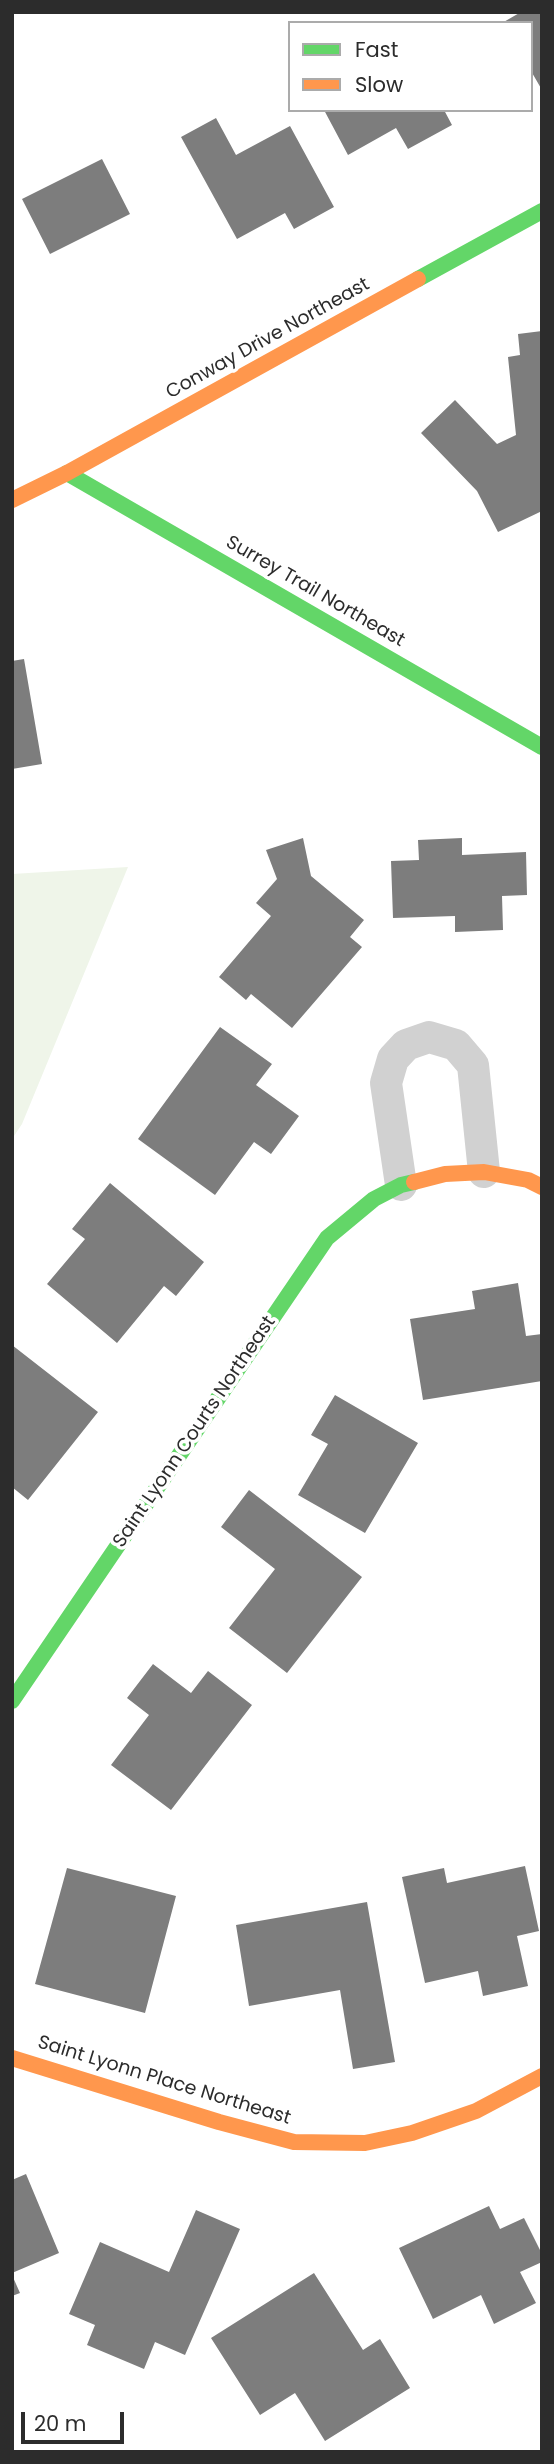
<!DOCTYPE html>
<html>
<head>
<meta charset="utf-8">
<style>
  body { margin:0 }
  #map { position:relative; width:554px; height:2464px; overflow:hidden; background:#fff; font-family:Poppins,sans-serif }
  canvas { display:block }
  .frame { position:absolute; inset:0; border:14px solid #2c2c2c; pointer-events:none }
  .legend { position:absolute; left:288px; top:21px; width:245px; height:91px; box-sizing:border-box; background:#fff; border:2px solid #ababab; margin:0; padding:9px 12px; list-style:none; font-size:21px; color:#2c2c2c }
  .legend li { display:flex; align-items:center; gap:14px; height:35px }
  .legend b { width:35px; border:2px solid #ababab }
  .scale { position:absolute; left:21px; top:2412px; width:103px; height:32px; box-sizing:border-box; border:4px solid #2c2c2c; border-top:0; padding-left:9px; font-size:21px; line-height:24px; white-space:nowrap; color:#2c2c2c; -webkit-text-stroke:5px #fff; paint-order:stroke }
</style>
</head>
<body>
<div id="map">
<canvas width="554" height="2464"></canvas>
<div class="frame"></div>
<ul class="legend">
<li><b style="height:9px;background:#63d668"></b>Fast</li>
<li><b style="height:9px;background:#ff974d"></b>Slow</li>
</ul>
<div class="scale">20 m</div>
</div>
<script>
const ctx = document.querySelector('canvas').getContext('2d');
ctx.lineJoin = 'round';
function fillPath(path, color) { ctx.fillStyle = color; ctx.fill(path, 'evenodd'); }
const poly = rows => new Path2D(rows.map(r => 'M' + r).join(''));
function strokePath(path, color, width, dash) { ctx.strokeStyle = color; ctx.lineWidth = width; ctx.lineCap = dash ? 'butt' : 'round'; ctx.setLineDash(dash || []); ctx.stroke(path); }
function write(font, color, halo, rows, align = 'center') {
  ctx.font = font + ' Poppins,sans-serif'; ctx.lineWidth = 7; ctx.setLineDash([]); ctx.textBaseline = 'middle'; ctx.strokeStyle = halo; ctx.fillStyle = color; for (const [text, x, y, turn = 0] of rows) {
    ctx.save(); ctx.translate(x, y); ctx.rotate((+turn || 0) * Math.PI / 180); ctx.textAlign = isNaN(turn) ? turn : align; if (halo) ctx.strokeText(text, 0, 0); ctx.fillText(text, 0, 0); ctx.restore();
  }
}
fillPath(poly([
  [128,867,22,1124,12,1139,12,874]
]), '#eff5e9');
fillPath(poly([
  [521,12,542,12,542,90,531,71,531,23,502,23],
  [324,110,444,110,452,125,408,149,396,128,348,155],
  [216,118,236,155,290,126,334,207,294,229,285,213,237,239,181,137],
  [102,159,130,214,50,254,22,199],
  [542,331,542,511,498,532,477,491,421,433,455,400,497,444,516,435,508,357,520,355,518,334],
  [24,659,42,764,12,769,12,661],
  [303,838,311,876,364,920,350,937,362,947,292,1028,251,994,246,1000,219,977,271,916,256,903,277,879,266,850],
  [462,838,462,855,526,852,527,895,502,896,503,930,455,932,455,916,393,918,391,861,419,860,418,840],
  [220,1027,272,1064,256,1085,299,1116,271,1154,254,1142,215,1195,138,1139],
  [110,1183,204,1262,176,1296,164,1286,117,1343,47,1284,85,1239,72,1229],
  [518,1283,526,1336,542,1334,542,1381,423,1400,410,1319,475,1309,472,1291],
  [12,1345,98,1412,28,1500,12,1487],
  [335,1395,418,1443,365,1533,298,1495,328,1444,311,1435],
  [249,1490,362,1577,287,1673,229,1628,275,1569,221,1527],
  [153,1664,191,1693,208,1671,252,1705,171,1810,111,1765,149,1715,127,1698],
  [525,1866,539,1931,517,1936,528,1986,483,1996,478,1971,425,1983,402,1877,444,1868,447,1883],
  [67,1868,176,1896,145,2013,35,1984],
  [367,1902,395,2062,353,2069,340,1990,249,2006,236,1925],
  [26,2174,59,2253,12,2273,12,2180],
  [489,2206,500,2229,524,2218,542,2254,542,2262,520,2272,536,2303,494,2324,481,2295,433,2319,399,2248],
  [196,2210,240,2229,185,2355,155,2342,144,2369,87,2345,95,2325,69,2314,100,2242,169,2272],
  [314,2273,363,2350,380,2339,410,2388,325,2441,295,2393,260,2415,211,2338],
  [12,2275,20,2293,12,2296]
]), '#7d7d7d');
strokePath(poly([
  [401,1185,386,1083,393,1059,406,1045,429,1037,456,1045,473,1065,484,1172]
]), '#d1d1d1', 32);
strokePath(poly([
  [418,279,542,211],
  [67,473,542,747],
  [12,1701,327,1238,374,1199,401,1185,414,1182]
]), '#63d668', 16);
strokePath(poly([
  [12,500,67,473,418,279],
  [414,1182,445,1174,484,1172,528,1180,542,1187],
  [12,2058,219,2122,294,2142,365,2143,412,2133,476,2111,542,2076]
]), '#ff974d', 16);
write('19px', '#2c2c2c', '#fff', [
  ["Conway Drive Northeast",268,339,-29],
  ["Surrey Trail Northeast",315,592,30],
  ["Saint Lyonn Courts Northeast",195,1432,-56],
  ["Saint Lyonn Place Northeast",164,2081,17]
]);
</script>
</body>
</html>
